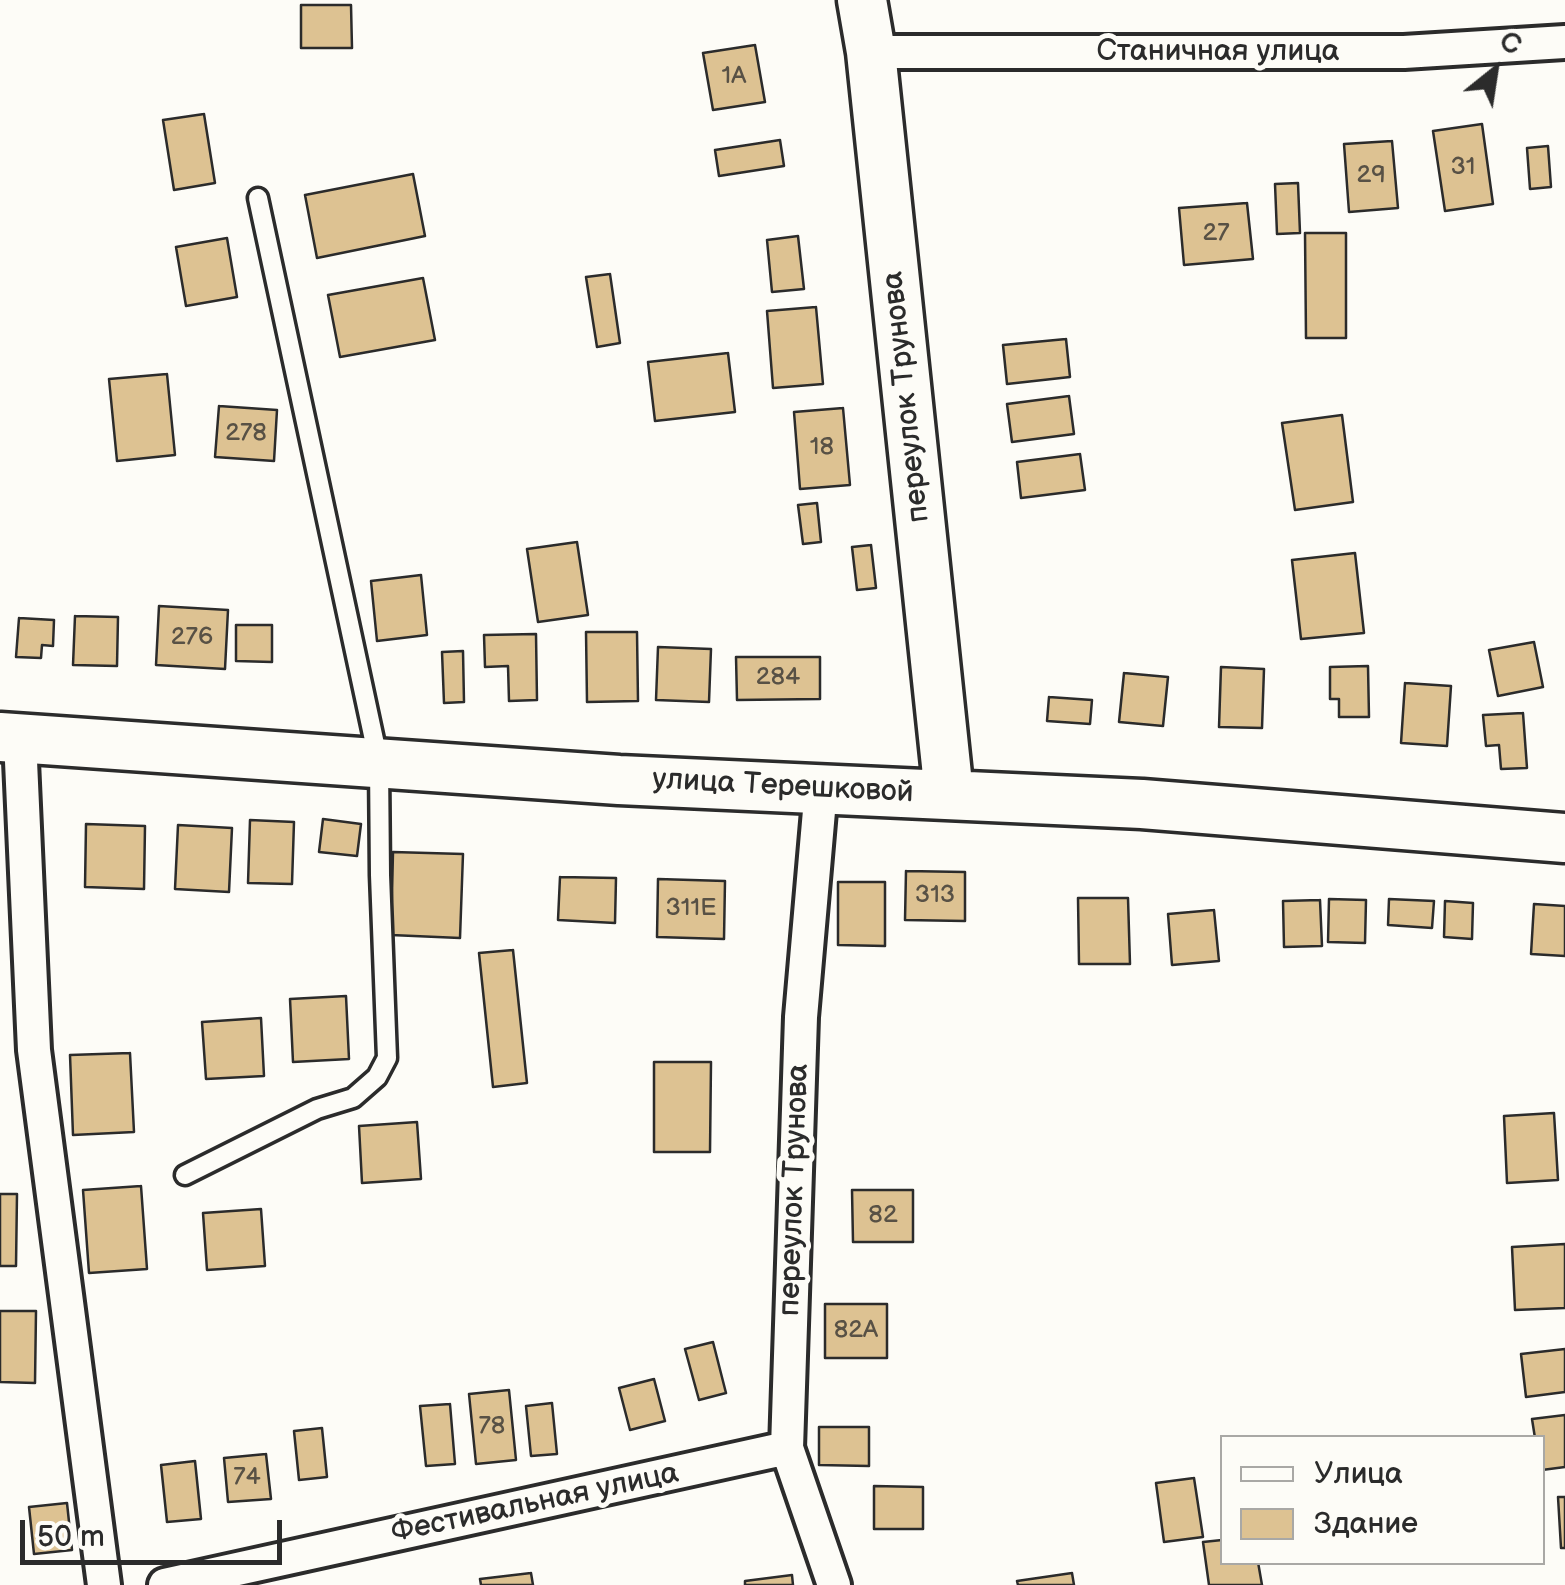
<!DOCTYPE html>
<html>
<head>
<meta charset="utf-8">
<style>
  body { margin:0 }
  #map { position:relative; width:1565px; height:1585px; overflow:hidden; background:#fdfcf7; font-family:"Balsamiq Sans",sans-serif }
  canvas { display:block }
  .legend { position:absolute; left:1220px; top:1435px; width:325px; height:130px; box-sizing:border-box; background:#fdfcf7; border:2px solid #a9a8a5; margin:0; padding:12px 18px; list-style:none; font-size:30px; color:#2b2b2b }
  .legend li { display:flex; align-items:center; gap:20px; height:50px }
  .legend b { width:50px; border:2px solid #a9a8a5 }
  .north { position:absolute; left:1445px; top:20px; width:100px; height:100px; -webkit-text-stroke:8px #fdfcf7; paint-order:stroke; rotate:30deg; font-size:28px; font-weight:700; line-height:40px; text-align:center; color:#2b2b2b }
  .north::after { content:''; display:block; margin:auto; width:35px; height:45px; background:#2b2b2b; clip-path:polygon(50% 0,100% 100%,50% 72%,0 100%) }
  .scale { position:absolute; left:20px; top:1520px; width:262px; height:45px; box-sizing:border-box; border:5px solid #2b2b2b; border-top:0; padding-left:12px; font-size:30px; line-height:35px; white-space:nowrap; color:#2b2b2b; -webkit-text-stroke:8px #fdfcf7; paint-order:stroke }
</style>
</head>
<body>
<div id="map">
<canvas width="1565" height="1585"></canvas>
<ul class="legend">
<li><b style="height:12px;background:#fdfcf7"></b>Улица</li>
<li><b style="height:28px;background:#ddc292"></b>Здание</li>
</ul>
<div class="north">С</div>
<div class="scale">50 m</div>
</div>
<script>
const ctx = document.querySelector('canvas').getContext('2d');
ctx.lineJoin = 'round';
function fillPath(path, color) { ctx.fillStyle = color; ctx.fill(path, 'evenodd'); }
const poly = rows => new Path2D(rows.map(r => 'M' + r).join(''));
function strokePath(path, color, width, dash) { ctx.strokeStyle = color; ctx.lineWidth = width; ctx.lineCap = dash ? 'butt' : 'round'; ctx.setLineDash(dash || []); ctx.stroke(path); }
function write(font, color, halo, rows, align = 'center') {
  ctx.font = font + ' "Balsamiq Sans",sans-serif'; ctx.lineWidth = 10; ctx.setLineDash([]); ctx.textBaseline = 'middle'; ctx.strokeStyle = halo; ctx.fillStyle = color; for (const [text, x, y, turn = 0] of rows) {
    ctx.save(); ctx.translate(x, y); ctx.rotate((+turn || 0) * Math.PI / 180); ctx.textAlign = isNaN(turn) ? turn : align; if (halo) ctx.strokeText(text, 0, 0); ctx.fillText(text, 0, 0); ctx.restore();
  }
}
const building = poly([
  [301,5,351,5,352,48,301,48,301,5],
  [755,45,765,102,713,110,703,53,755,45],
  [204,114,215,183,174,190,163,120,204,114],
  [1482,124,1493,204,1445,211,1433,131,1482,124],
  [780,140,784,166,719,176,715,150,780,140],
  [1392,141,1398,208,1349,212,1344,144,1392,141],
  [1548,146,1551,187,1530,189,1527,148,1548,146],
  [413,174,425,236,317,258,305,195,413,174],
  [1298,183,1300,233,1277,234,1275,184,1298,183],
  [1247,203,1253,259,1184,265,1179,208,1247,203],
  [1305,233,1346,233,1346,338,1306,338,1305,233],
  [798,236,804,289,772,292,767,240,798,236],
  [227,238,237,297,186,306,176,247,227,238],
  [610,274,620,343,597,347,586,277,610,274],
  [423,278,435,340,340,357,328,295,423,278],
  [816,307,823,384,773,388,767,311,816,307],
  [1066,339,1070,377,1007,384,1003,345,1066,339],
  [728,353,735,412,655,421,648,362,728,353],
  [167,374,175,455,117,461,109,379,167,374],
  [1069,396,1074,434,1012,442,1007,404,1069,396],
  [219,406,277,410,274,461,215,457,219,406],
  [843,408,850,485,800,489,794,412,843,408],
  [1342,415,1353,502,1295,510,1282,423,1342,415],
  [1080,454,1085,490,1021,498,1017,462,1080,454],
  [817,503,821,542,803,544,798,505,817,503],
  [577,542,588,615,538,622,527,549,577,542],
  [871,545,876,588,857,590,852,547,871,545],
  [1355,553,1364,633,1301,639,1292,560,1355,553],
  [421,575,427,635,377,641,371,581,421,575],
  [159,606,228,610,225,669,156,665,159,606],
  [75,616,118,617,117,666,73,665,75,616],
  [19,618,54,620,53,646,42,645,41,658,16,657,19,618],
  [236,625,272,625,272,662,236,661,236,625],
  [586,632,637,632,638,701,587,702,586,632],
  [536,634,537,700,509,701,508,666,485,667,484,635,536,634],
  [1534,642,1543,687,1498,696,1489,650,1534,642],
  [658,647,711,649,709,702,656,700,658,647],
  [463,651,464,702,444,703,442,652,463,651],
  [736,657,820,657,820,699,737,700,736,657],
  [1368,666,1369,717,1339,717,1339,699,1330,699,1330,667,1368,666],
  [1221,667,1264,669,1262,728,1219,727,1221,667],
  [1124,673,1168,677,1163,726,1119,722,1124,673],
  [1405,683,1451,686,1447,746,1401,743,1405,683],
  [1049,697,1092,700,1090,724,1047,721,1049,697],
  [1523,713,1527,768,1501,769,1499,745,1486,746,1483,715,1523,713],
  [323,819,361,824,357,856,319,852,323,819],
  [250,820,294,822,292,884,248,883,250,820],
  [86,824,145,826,144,889,85,887,86,824],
  [178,825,232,828,229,892,175,889,178,825],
  [393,852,463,854,460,938,391,935,393,852],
  [906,871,965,872,965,921,905,920,906,871],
  [560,877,616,878,615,923,558,920,560,877],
  [658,879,725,881,724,939,657,937,658,879],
  [838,882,885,882,885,946,838,945,838,882],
  [1078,898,1128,898,1130,964,1079,964,1078,898],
  [1329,899,1366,900,1365,943,1328,942,1329,899],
  [1389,899,1434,901,1432,928,1388,925,1389,899],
  [1320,900,1322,946,1284,947,1283,901,1320,900],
  [1445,901,1473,903,1472,939,1444,937,1445,901],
  [1534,904,1565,906,1565,956,1531,954,1534,904],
  [1214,910,1219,961,1172,965,1168,914,1214,910],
  [513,950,527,1083,493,1087,479,953,513,950],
  [346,996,349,1059,293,1062,290,999,346,996],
  [261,1018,264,1076,206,1079,202,1022,261,1018],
  [130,1053,134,1132,73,1135,70,1055,130,1053],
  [654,1062,711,1062,710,1152,654,1152,654,1062],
  [1554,1113,1558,1180,1507,1183,1504,1116,1554,1113],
  [417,1122,421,1179,362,1183,359,1126,417,1122],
  [141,1186,147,1269,89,1273,83,1190,141,1186],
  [852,1190,913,1190,913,1242,853,1242,852,1190],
  [0,1194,17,1194,16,1266,0,1266,0,1194],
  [261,1209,265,1266,207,1270,203,1213,261,1209],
  [1565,1244,1565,1308,1515,1310,1512,1247,1565,1244],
  [825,1304,887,1304,887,1358,825,1358,825,1304],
  [0,1311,36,1311,35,1383,0,1382,0,1311],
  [713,1342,726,1393,699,1400,685,1349,713,1342],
  [1565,1349,1565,1392,1526,1397,1521,1354,1565,1349],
  [654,1379,665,1421,630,1430,619,1388,654,1379],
  [509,1390,516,1460,476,1464,469,1394,509,1390],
  [552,1403,557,1454,531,1456,526,1406,552,1403],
  [450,1404,455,1464,426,1466,420,1406,450,1404],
  [1565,1415,1565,1467,1542,1470,1542,1438,1535,1438,1532,1419,1565,1415],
  [819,1427,869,1427,869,1466,819,1465,819,1427],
  [322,1428,327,1477,299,1480,294,1431,322,1428],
  [266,1454,271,1499,228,1502,224,1458,266,1454],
  [195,1461,201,1519,167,1522,161,1465,195,1461],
  [1194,1478,1203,1537,1164,1542,1156,1483,1194,1478],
  [874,1486,923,1487,923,1529,874,1529,874,1486],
  [1558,1497,1565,1497,1565,1548,1561,1548,1558,1497],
  [67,1503,72,1550,34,1554,29,1507,67,1503],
  [1222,1540,1222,1562,1258,1562,1262,1585,1209,1585,1203,1542,1222,1540],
  [531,1573,533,1585,481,1585,480,1579,531,1573],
  [1072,1573,1074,1585,1018,1585,1017,1581,1072,1573],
  [792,1575,793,1585,745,1585,745,1581,792,1575]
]);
fillPath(building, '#ddc292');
strokePath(building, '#2b2b2b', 2.5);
const lane = poly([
  [185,1175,317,1109,353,1098,377,1077,387,1058,380,875,379,763,258,198]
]);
const street = poly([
  [871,52,1404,52,1565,42],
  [20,739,34,1050,104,1585],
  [821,788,801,1017,787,1448,834,1585],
  [165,1585,787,1448]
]);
const secondary = poly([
  [862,0,871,52,949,794],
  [0,737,619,780,1142,804,1565,838]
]);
strokePath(lane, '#2b2b2b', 25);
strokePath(street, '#2b2b2b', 40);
strokePath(secondary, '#2b2b2b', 55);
strokePath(lane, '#fdfcf7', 18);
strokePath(street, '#fdfcf7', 32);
strokePath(secondary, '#fdfcf7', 48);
write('25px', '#585145', null, [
  ["1А",734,77],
  ["31",1463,168],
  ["29",1371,176],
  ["27",1216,234],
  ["278",246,434],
  ["18",822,448],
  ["276",192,638],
  ["284",778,678],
  ["313",935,896],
  ["311Е",691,909],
  ["82",883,1216],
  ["82А",856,1331],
  ["78",492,1427],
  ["74",247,1478]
]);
write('30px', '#2b2b2b', '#fdfcf7', [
  ["Станичная улица",1218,52],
  ["переулок Трунова",907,397,-96],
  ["улица Терешковой",783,787,3],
  ["переулок Трунова",795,1190,-88],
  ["Фестивальная улица",535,1504,-12]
]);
</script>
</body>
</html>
